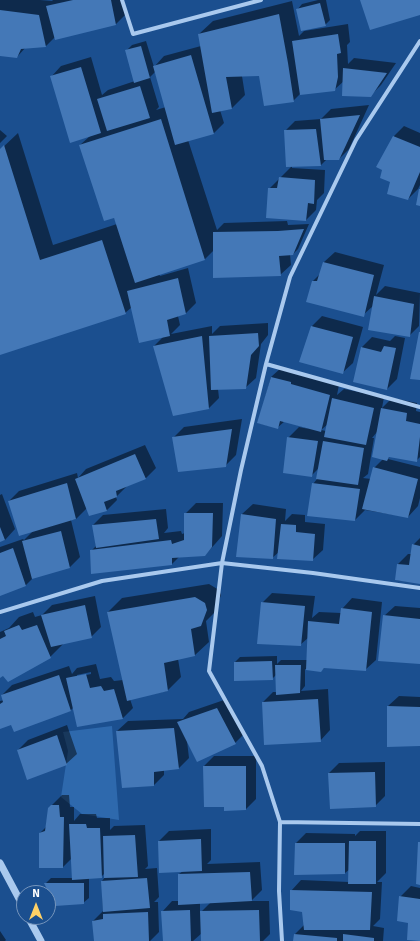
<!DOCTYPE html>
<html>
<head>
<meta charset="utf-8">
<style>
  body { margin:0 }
  #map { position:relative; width:420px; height:941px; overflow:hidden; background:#1b4f8f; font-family:Signika,sans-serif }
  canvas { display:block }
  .north { position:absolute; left:16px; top:885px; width:40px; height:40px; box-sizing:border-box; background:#1b4f8f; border:1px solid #7695bc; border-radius:50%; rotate:0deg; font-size:11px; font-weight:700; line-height:16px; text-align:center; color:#fff }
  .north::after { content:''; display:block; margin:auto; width:14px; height:18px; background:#ffd166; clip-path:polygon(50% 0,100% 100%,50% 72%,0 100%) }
</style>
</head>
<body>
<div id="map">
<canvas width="420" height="941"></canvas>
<div class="north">N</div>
</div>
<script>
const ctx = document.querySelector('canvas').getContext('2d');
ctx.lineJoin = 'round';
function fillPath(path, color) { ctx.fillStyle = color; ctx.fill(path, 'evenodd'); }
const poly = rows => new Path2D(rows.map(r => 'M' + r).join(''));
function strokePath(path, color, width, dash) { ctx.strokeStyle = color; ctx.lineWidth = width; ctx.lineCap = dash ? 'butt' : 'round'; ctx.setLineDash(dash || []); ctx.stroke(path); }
fillPath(poly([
  [112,726,119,820,82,814,61,797,68,751,63,732]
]), '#2e69ad');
fillPath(poly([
  [0,0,40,0,52,1,53,0,123,0,126,14,116,24,55,37,46,46,26,47,17,57,0,55],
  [318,0,326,0,330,20,325,25,297,10,302,4],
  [292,1,299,36,304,31,348,24,350,42,347,45,348,64,354,58,396,63,381,85,370,96,344,81,334,90,300,94,293,101,259,75,242,76,245,95,231,109,220,110,224,123,214,133,188,140,217,230,224,223,287,221,288,225,309,224,298,249,293,254,290,254,291,265,280,275,214,250,205,259,159,274,160,276,188,268,196,303,186,313,178,316,180,325,171,334,212,326,212,334,220,326,268,323,268,335,261,344,256,378,245,388,218,389,219,398,209,408,174,415,154,346,163,337,132,307,125,313,0,354,0,150,18,133,53,245,117,224,80,145,90,136,51,77,61,66,91,57,102,95,108,90,135,81,126,51,132,45,146,41,154,67,164,56,201,46,199,34,213,21],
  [155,72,166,107,156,110,159,107,150,77],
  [369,105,349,149,339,159,327,159,321,165,292,166,292,168,325,170,324,193,317,200,316,210,306,220,269,189,292,166,285,131,295,121,321,119,331,109],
  [404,126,420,133,420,185,418,189,408,199,392,182,394,136],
  [0,130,7,136,0,143],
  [335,252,384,265,376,295,385,286,420,293,419,326,409,336,373,306,363,315,313,281,321,273,324,262],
  [322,316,363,327,353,363,342,373,312,326],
  [395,336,405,338,397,379,387,389,354,381,362,347,372,337,390,341],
  [282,367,339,385,337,395,344,389,384,397,382,408,392,398,417,403,416,411,420,412,420,457,416,461,390,456,388,459,420,467,420,498,418,506,408,517,365,510,355,520,313,484,317,479,319,468,311,476,288,438,299,427,309,429,285,421,277,428,258,423,271,377],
  [328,424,326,431,321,430],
  [377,432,383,459,374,468,371,479,363,478,368,474,374,438,372,438],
  [242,419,236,455,225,466,174,437,184,427],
  [145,445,156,468,146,478,127,486,116,497,117,500,107,510,90,515,87,508,76,519,71,520,80,557,70,567,34,577,26,585,0,595,0,547,23,539,24,540,33,531,9,501,19,491,77,473,78,478,86,469],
  [2,494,15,529,5,540,0,541,0,495],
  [196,503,223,503,222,536,215,544,205,555,180,556,172,564,92,572,91,551,96,546,93,525,103,515,166,509,168,528,164,533,181,531,182,534,185,533,185,514],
  [253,504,286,509,285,521,292,514,305,515,305,522,325,524,323,550,312,560,279,552,272,558,238,556,242,514],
  [420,538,420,583,396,580,398,564,408,554,412,554,413,545],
  [209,584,219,590,221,595,215,612,206,621,209,642,195,655,178,659,181,677,167,691,130,699,133,708,123,718,78,726,74,707,70,711,12,723,0,728,0,701,4,700,2,695,12,685,69,666,72,674,77,668,96,664,100,679,111,677,114,681,123,680,108,612,122,598],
  [91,672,91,674,77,677,77,675],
  [272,593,315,596,312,618,319,612,341,613,342,609,352,598,382,602,376,660,365,670,325,667,321,671,305,669,305,686,301,691,328,689,330,730,320,741,263,702,273,692,277,692,276,675,272,679,235,662,240,657,277,656,277,664,281,660,307,660,308,638,300,645,262,603],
  [95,596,101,627,91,637,64,643,50,657,0,677,0,632,9,628,19,617,33,612,35,617,42,615,52,605],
  [395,606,420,608,420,663,384,616],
  [399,696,420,697,420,745,388,706],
  [227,699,245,733,235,743,187,741,189,758,179,768,164,770,164,775,154,785,117,731,128,721,183,719,189,712],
  [67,725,77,754,66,764,18,750,28,740],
  [214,756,256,756,256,799,246,809,225,806,204,766],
  [385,762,385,796,375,806,329,773,339,763],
  [62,795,69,795,70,807,74,807,74,821,80,814,96,814,97,818,110,818,110,830,114,826,145,825,148,866,145,869,157,868,159,897,154,902,158,902,159,932,150,941,95,941,93,921,103,911,102,881,105,877,105,873,101,877,89,878,89,898,83,903,46,883,51,878,73,878,72,858,63,867,40,833,46,827,49,808],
  [211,829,211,860,207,864,260,862,262,890,251,901,269,901,270,934,263,941,202,941,202,933,193,941,164,941,162,912,172,901,179,901,179,874,183,871,159,841,169,831],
  [211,902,200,913,200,903],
  [360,831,386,831,386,873,377,882,382,882,380,919,373,926,384,928,383,941,294,941,294,935,304,925,303,911,291,891,301,880,349,882,350,869,345,873,296,843,306,833,355,834,355,836],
  [411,886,420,888,420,940,409,922,400,897],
  [0,931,6,940,5,941,0,941]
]), '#0007');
fillPath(poly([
  [73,0,111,0,116,25,55,40,46,6],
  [360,0,420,0,420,15,370,30],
  [320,3,326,26,301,31,296,9],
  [0,10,39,15,46,47,21,49,17,58,0,56],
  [279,14,288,63,294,102,264,106,259,76,226,77,232,109,212,113,198,34],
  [338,34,341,53,337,54,338,77,335,91,300,95,292,41],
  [141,46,150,78,134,83,125,50],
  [191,55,214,134,175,145,153,66],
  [81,67,101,133,70,143,50,76],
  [343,68,387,73,371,97,342,96],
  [140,86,150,118,107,131,97,99],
  [360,115,339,160,324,160,320,119],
  [161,119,205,260,135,283,114,218,104,221,79,145],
  [316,129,321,166,286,167,284,130],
  [393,136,420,147,420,172,408,200,387,194,390,182,380,178,382,170,376,167],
  [4,145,40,260,102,240,126,314,0,355,0,149],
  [279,177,315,180,314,204,308,203,306,221,266,218,268,188,277,188],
  [419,189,420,189,420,206,416,205],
  [304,229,293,255,279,256,281,276,213,278,213,232,278,231],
  [323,262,374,275,364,317,306,302,312,281,317,281],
  [178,278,186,314,167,320,170,336,139,343,127,291],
  [374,296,414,304,410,337,368,330],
  [311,326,353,337,343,374,299,362],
  [419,332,420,332,420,380,410,379],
  [258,333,259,346,251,355,246,389,211,390,209,336],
  [202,336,209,409,173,416,153,346],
  [384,346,396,348,387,390,353,382,361,347,381,352],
  [271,377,291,382,291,384,330,395,321,432,280,421,278,429,257,423],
  [332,398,374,408,366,445,324,437],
  [381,408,407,413,406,421,420,424,420,437,417,462,389,457,387,461,372,457],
  [232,429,226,467,178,472,172,437],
  [287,437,318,441,312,477,283,473],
  [323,441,364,448,358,485,316,479],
  [135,454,146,479,116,491,117,497,104,502,107,511,89,516,75,479],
  [373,467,418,479,408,518,362,509],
  [67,483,76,519,19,536,8,501],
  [312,483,360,489,355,521,307,516],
  [184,513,213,513,212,547,205,556,172,558,172,565,91,574,90,550,171,540,172,544,184,540],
  [241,514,276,519,273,559,236,557],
  [156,519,159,539,96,548,92,525],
  [281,524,296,525,296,532,315,534,313,561,277,559],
  [0,527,5,540,0,542],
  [61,531,70,568,32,579,22,541],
  [412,544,420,546,420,584,395,580,397,564,409,565],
  [13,548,26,586,0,596,0,553],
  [195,597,205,603,207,610,201,626,191,629,195,656,164,663,168,691,127,701,107,612],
  [261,602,305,606,301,646,257,644],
  [85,605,92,638,51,647,41,615],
  [341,608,372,612,366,671,324,668,321,672,306,670,308,621,339,624],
  [383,615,420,619,420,664,378,661],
  [19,625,22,630,37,625,51,658,8,682,3,676,0,678,0,639,6,636,4,631],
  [272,661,273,680,234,681,234,662],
  [275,665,301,665,300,693,276,695],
  [86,674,90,688,101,686,104,691,114,689,123,719,77,727,66,678],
  [59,675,71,711,14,732,11,725,0,729,0,704,3,702,1,695],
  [318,699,321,742,264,745,262,702],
  [387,706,420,707,420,746,387,747],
  [217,708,236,744,197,762,177,722],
  [174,728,179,769,154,772,154,786,122,788,116,731],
  [57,735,67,765,27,780,17,750],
  [203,766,246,766,246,810,224,811,224,807,204,807],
  [375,772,376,807,330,809,328,773],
  [51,805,59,805,60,817,64,817,63,868,39,868,39,833,45,831,48,808],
  [69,824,86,824,87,828,100,828,102,878,72,880],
  [135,835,138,877,104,878,103,836],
  [201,839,202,871,159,873,158,841],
  [349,841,376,841,376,884,348,884],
  [418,842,420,842,420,885,416,884],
  [295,843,345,843,345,874,294,875],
  [250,872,252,901,178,905,178,874],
  [147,878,150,908,103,912,101,881],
  [44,883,84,883,84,904,55,906],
  [290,890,372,892,370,930,304,930,302,912,290,910],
  [399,896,420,899,420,941,407,940,408,923,397,921],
  [190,910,191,941,163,941,161,911],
  [259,910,260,941,201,941,200,911],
  [148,912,149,941,94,941,92,921,103,919,103,914],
  [294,934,337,938,337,941,293,941],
  [343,934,374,938,374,941,343,941]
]), '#4478b7');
strokePath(poly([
  [122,0,133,34,261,0],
  [266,364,420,407],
  [0,612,102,581,222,563,313,573,420,588],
  [280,822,420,824],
  [282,941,279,891,280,822,262,766,209,671,222,563,241,470,266,364,290,277,356,140,420,41]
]), '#a9c9ee', 4);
strokePath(poly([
  [0,863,24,908],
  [28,917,41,941]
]), '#a9c9ee', 7);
</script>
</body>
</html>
